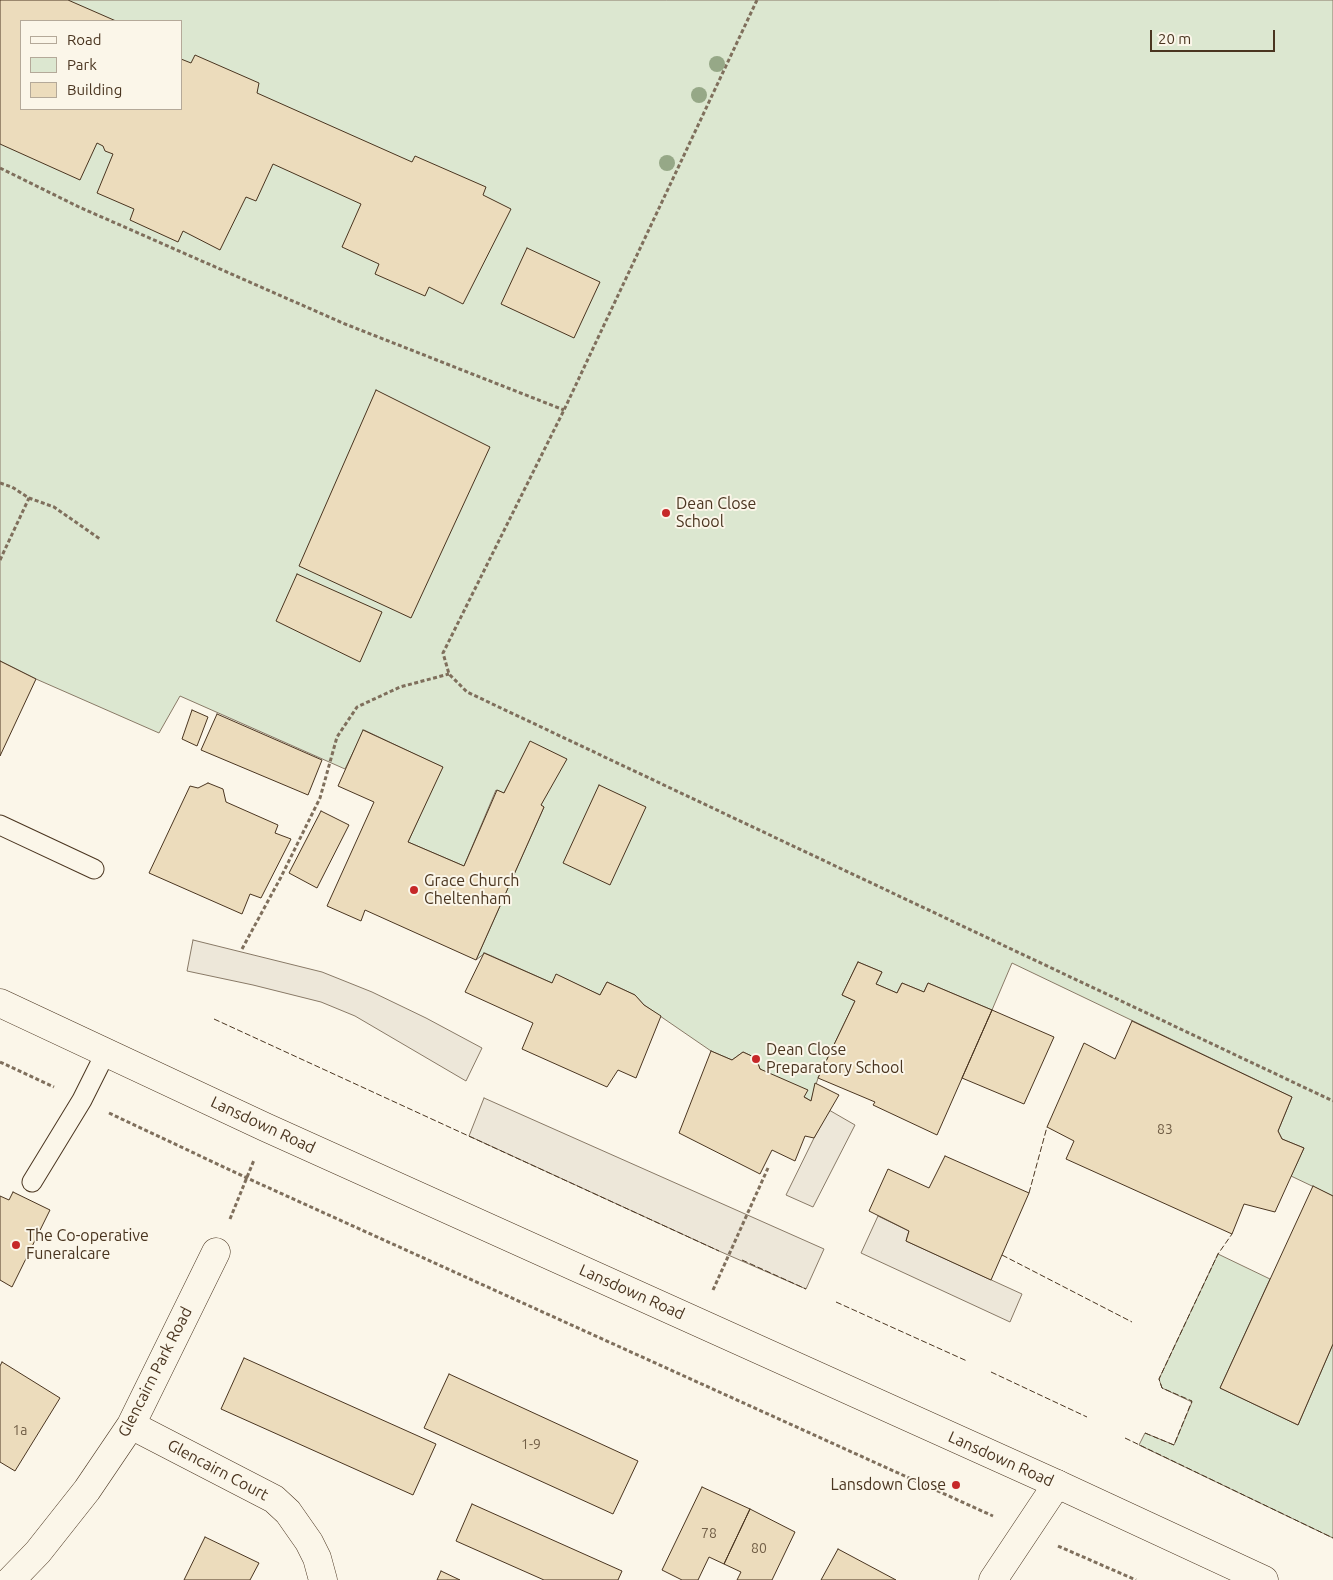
<!DOCTYPE html>
<style>
body{margin:0}
#map{position:relative;width:1333px;height:1580px;overflow:hidden;background:#fbf6e9;font-family:Ubuntu,sans-serif}
canvas{display:block}
.legend{position:absolute;left:20px;top:20px;width:162px;height:90px;box-sizing:border-box;background:#fbf6e9;border:1px solid #b4a999;margin:0;padding:6px 9px;list-style:none;font-size:15px;color:#4a3520}
.legend li{display:flex;align-items:center;gap:10px;height:25px}
.legend b{width:25px;border:1px solid #b4a999}
.scale{position:absolute;left:1150px;top:30px;width:125px;height:22px;box-sizing:border-box;border:2px solid #4a3520;border-top:0;padding-left:6px;font-size:15px;line-height:18px;white-space:nowrap;color:#4a3520;-webkit-text-stroke:4px #fbf6e9;paint-order:stroke}
</style>
<div id="map">
<canvas width="1333" height="1580"></canvas>
<ul class="legend">
<li><b style="height:6px;background:#fbf6e9"></b>Road</li>
<li><b style="height:14px;background:#dce7d0"></b>Park</li>
<li><b style="height:14px;background:#ecdcbc"></b>Building</li>
</ul>
<div class="scale">20 m</div>
</div>
<script>
const g = document.querySelector('canvas').getContext('2d');
g.lineJoin = 'round';
function paint(path, color) {
  g.fillStyle = color;
  g.fill(path, 'evenodd');
}
function shape(rows) {
  const path = new Path2D();
  for (const r of rows) {
    path.moveTo(r[0], r[1]);
    for (let i = 2; i < r.length; i += 2) path.lineTo(r[i], r[i + 1]);
  }
  return path;
}
function strokePath(path, color, width, dash) {
  g.strokeStyle = color;
  g.lineWidth = width;
  g.lineCap = dash ? 'butt' : 'round';
  g.setLineDash(dash || []);
  g.stroke(path);
}
function drawText(font, color, halo, rows, align = 'center') {
  g.font = font + ' Ubuntu,sans-serif';
  g.lineWidth = 4;
  g.setLineDash([]);
  g.textBaseline = 'middle';
  g.strokeStyle = halo;
  g.fillStyle = color;
  for (const [text, x, y, turn = 0] of rows) {
    g.save();
    g.translate(x, y);
    g.rotate((+turn || 0) * Math.PI / 180);
    g.textAlign = isNaN(turn) ? turn : align;
    if (halo) g.strokeText(text, 0, 0);
    g.fillText(text, 0, 0);
    g.restore();
  }
}
const green = shape([
 [0,0,1333,0,1333,1196,1291,1176,1304,1148,1282,1139,1278,1131,1292,1097,1012,963,992,1010,928,983,924,992,902,983,897,993,876,984,882,972,858,962,842,995,855,1001,818,1078,811,1101,760,1069,756,1058,743,1052,732,1060,711,1051,644,1005,635,995,607,982,600,995,557,975,552,983,485,953,476,960,544,807,541,805,530,742,504,793,496,790,464,866,408,842,442,767,364,730,345,769,180,696,159,733,36,679,0,661,0,0],
 [21,21,181,21,181,109,21,109,21,21],
 [1218,1254,1270,1279,1220,1388,1298,1425,1333,1344,1333,1538,1139,1445,1145,1433,1174,1445,1192,1402,1162,1388,1159,1379,1218,1254]
]);
paint(green, '#dce7d0');
strokePath(green, '#887966', 1);
const parking = shape([
 [193,940,322,972,372,992,426,1018,482,1048,466,1081,355,1016,321,1002,253,985,187,971,193,940],
 [484,1098,824,1249,806,1289,719,1251,469,1136,484,1098],
 [829,1110,855,1125,813,1207,786,1195,814,1138,829,1110],
 [878,1216,909,1231,906,1241,1022,1294,1010,1322,861,1253,878,1216]
]);
paint(parking, '#ede7d9');
strokePath(parking, '#887966', 1);
const building = shape([
 [0,0,68,0,116,21,21,21,21,109,181,109,181,59,191,63,195,55,259,83,257,93,412,162,415,156,486,187,483,195,511,209,463,304,429,287,425,296,375,274,379,264,342,247,361,204,273,164,256,201,246,197,220,250,183,231,178,242,130,220,134,209,97,193,113,154,105,151,103,146,97,143,80,180,0,144,0,0],
 [527,248,600,282,574,338,501,304,527,248],
 [376,390,490,447,411,618,299,566,376,390],
 [297,574,382,612,360,662,276,621,297,574],
 [0,661,36,679,0,756,0,661],
 [192,710,208,717,197,746,182,739,192,710],
 [217,714,322,760,308,795,201,750,217,714],
 [363,730,443,767,408,842,464,866,497,790,504,793,530,741,567,759,541,805,544,807,476,960,365,910,361,921,327,906,374,802,338,786,363,730],
 [208,783,223,789,226,802,278,825,275,833,291,839,261,898,250,894,242,914,149,873,190,786,198,788,208,783],
 [599,785,646,807,610,885,563,863,599,785],
 [321,811,349,825,317,888,289,873,321,811],
 [484,953,552,983,556,974,600,995,607,982,635,995,644,1005,661,1016,636,1078,618,1070,607,1087,522,1049,533,1023,465,992,484,953],
 [858,962,882,972,876,984,897,993,902,983,924,992,928,983,992,1010,937,1135,873,1105,875,1102,818,1078,855,1001,842,995,858,962],
 [992,1010,1054,1037,1024,1104,962,1078,992,1010],
 [1132,1021,1292,1097,1278,1131,1282,1139,1304,1148,1275,1212,1244,1204,1232,1234,1066,1159,1074,1141,1047,1127,1084,1043,1115,1059,1132,1021],
 [711,1051,732,1060,743,1052,756,1058,760,1069,808,1090,804,1097,811,1101,815,1083,839,1095,814,1138,805,1136,795,1161,772,1150,760,1174,679,1133,711,1051],
 [945,1156,1029,1193,991,1280,906,1241,909,1231,869,1211,888,1169,929,1188,945,1156],
 [1313,1186,1333,1196,1333,1344,1298,1425,1220,1388,1313,1186],
 [13,1192,50,1210,12,1287,0,1280,0,1196,9,1200,13,1192],
 [244,1358,436,1444,413,1495,221,1409,244,1358],
 [2,1362,60,1398,15,1471,0,1462,0,1366,2,1362],
 [449,1374,638,1461,613,1514,424,1428,449,1374],
 [702,1487,750,1509,724,1564,709,1557,698,1580,682,1580,662,1570,702,1487],
 [472,1504,622,1571,618,1580,544,1580,456,1541,472,1504],
 [750,1509,795,1532,772,1580,737,1580,741,1572,724,1564,750,1509],
 [205,1537,259,1563,250,1580,184,1580,205,1537],
 [838,1549,896,1580,821,1580,838,1549],
 [441,1571,460,1580,437,1580,441,1571]
]);
paint(building, '#ecdcbc');
strokePath(building, '#4a3520', 1);
const lane = shape([
 [0,825,94,869],
 [32,1182,82,1100,106,1052]
]);
const street = shape([
 [131,1425,274,1499,288,1512,309,1542,317,1558,323,1580],
 [11,1580,38,1552,87,1490,131,1425,216,1252],
 [993,1580,1057,1484]
]);
const highway = shape([
 [0,1003,265,1127,1057,1484,1264,1580]
]);
strokePath(lane, '#4a3520', 21);
strokePath(street, '#4a3520', 29);
strokePath(highway, '#4a3520', 29);
strokePath(shape([
 [757,0,564,410,443,653,449,674,467,692,1333,1101],
 [0,168,79,207,345,324,564,410],
 [0,483,12,487,29,498,54,507,100,539],
 [0,560,29,498],
 [242,949,281,877,320,798,337,737,357,707,400,687,449,674],
 [0,1062,54,1087],
 [109,1113,247,1178,993,1516],
 [230,1219,254,1160],
 [713,1290,768,1168],
 [1058,1546,1136,1580]
]), '#7f6f5c', 3, [4, 2.5]);
strokePath(lane, '#fbf6e9', 19);
strokePath(street, '#fbf6e9', 28);
strokePath(highway, '#fbf6e9', 28);
strokePath(shape([
 [214,1019,719,1251],
 [1029,1193,1047,1127],
 [1002,1255,1132,1322],
 [742,1260,806,1289],
 [836,1302,967,1361],
 [991,1372,1087,1417],
 [1145,1433,1174,1445,1192,1401,1162,1388,1159,1379,1218,1254,1232,1234],
 [1125,1438,1333,1538]
]), '#4a3520', 1, [6, 2.5]);
g.fillStyle = '#96a887';
for (const [x, y] of [
 [717,64],
 [699,95],
 [667,163]
]) {
  g.beginPath();
  g.arc(x, y, 8, 0, 2 * Math.PI);
  g.fill();
}
for (const [x, y, r, color] of [
 [666,513,5,"#c62828"],
 [414,890,5,"#c62828"],
 [756,1059,5,"#c62828"],
 [16,1245,5,"#c62828"],
 [956,1485,5,"#c62828"]
]) {
  const dot = new Path2D();
  dot.arc(x, y, r, 0, 2 * Math.PI);
  g.fillStyle = color;
  g.fill(dot);
  strokePath(dot, '#fbf6e9', 2);
}
drawText('14px', '#725f47', null, [
 ["83",1165,1129],
 ["1a",20,1430],
 ["1-9",531,1444],
 ["78",709,1533],
 ["80",759,1548]
]);
drawText('16px', '#4a3520', '#fbf6e9', [
 ["Dean Close",676,504],
 ["School",676,522],
 ["Grace Church",424,881],
 ["Cheltenham",424,899],
 ["Dean Close",766,1050],
 ["Preparatory School",766,1068],
 ["The Co-operative",26,1236],
 ["Funeralcare",26,1254],
 ["Lansdown Close",946,1485,"right"]
], 'left');
drawText('16px', '#4a3520', '#fbf6e9', [
 ["Lansdown Road",263,1125,25],
 ["Lansdown Road",632,1292,24],
 ["Glencairn Park Road",155,1372,-63],
 ["Lansdown Road",1001,1459,24],
 ["Glencairn Court",218,1470,28]
]);
</script>
